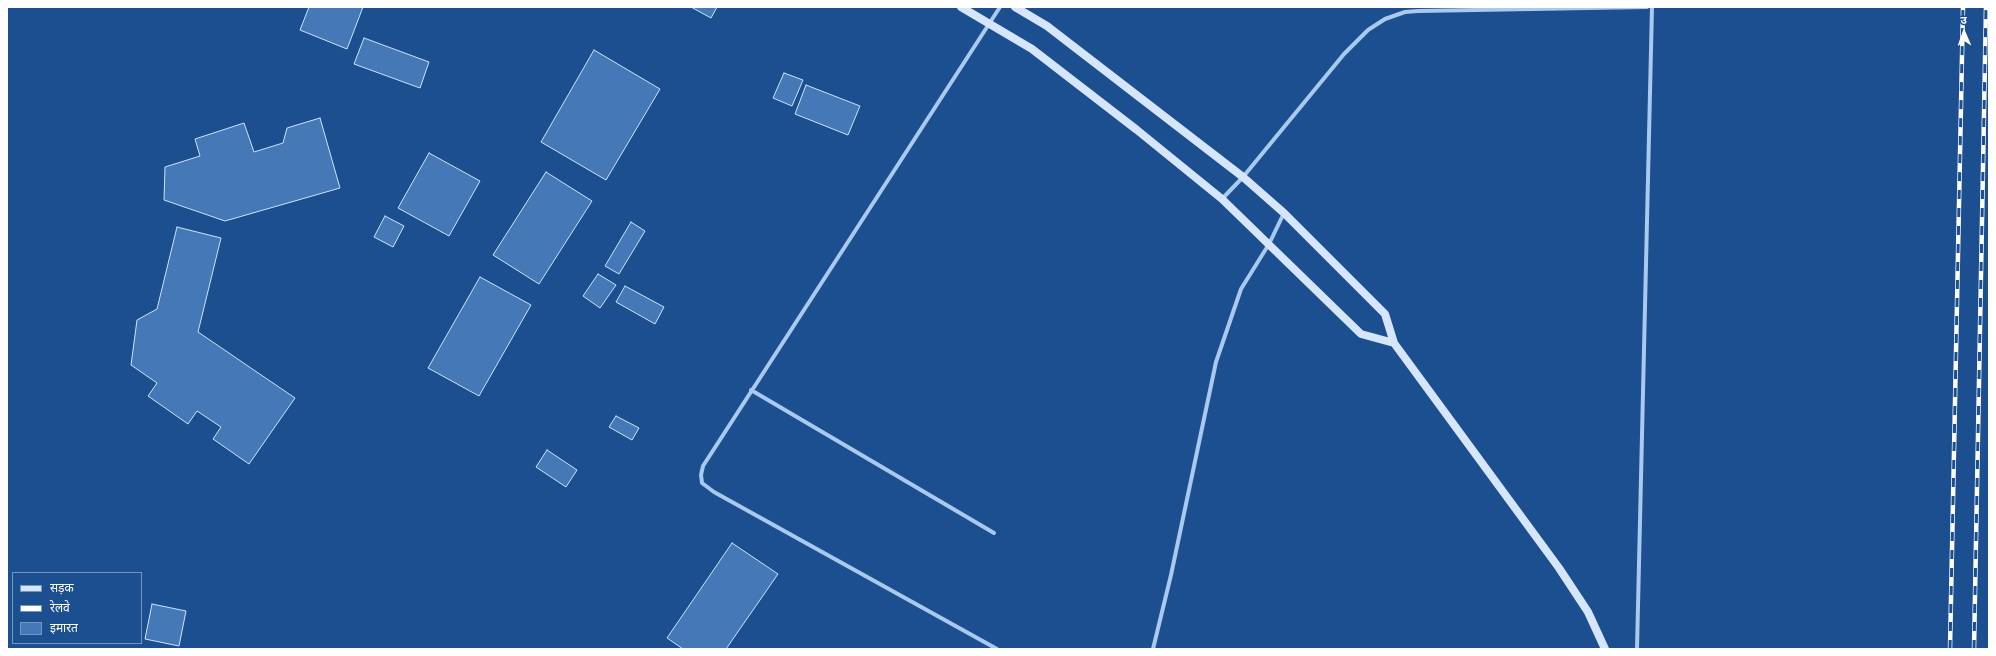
<!DOCTYPE html>
<meta charset="utf-8">
<style>
body{margin:0}
#map{position:relative;width:1996px;height:656px;overflow:hidden;background:#1b4f8f;font-family:Cabin,"Noto Sans Devanagari",sans-serif}
canvas{display:block}
.frame{position:absolute;inset:0;border:8px solid #fff;pointer-events:none}
.legend{position:absolute;left:12px;top:572px;width:130px;height:72px;box-sizing:border-box;background:#1b4f8f;border:1px solid #7695bc;margin:0;padding:5px 7px;list-style:none;font-size:12px;color:#fff}
.legend li{display:flex;align-items:center;gap:8px;height:20px}
.legend b{width:20px;border:1px solid #7695bc}
.north{position:absolute;left:1944px;top:12px;width:40px;height:40px;-webkit-text-stroke:3px #1b4f8f;paint-order:stroke;rotate:358deg;font-size:11px;font-weight:700;line-height:16px;text-align:center;color:#fff}
.north::after{content:'';display:block;margin:auto;width:14px;height:18px;background:#fff;clip-path:polygon(50% 0,100% 100%,50% 72%,0 100%)}
</style>
<div id="map">
<canvas width="1996" height="656"></canvas>
<div class="frame"></div>
<ul class="legend">
<li><b style="height:5px;background:#d6e6fa"></b>सड़क</li>
<li><b style="height:5px;background:#fff"></b>रेलवे</li>
<li><b style="height:11px;background:#4478b7"></b>इमारत</li>
</ul>
<div class="north">उ</div>
</div>
<script>
const g = document.querySelector('canvas').getContext('2d');
g.lineJoin = 'round';
function paint(path, color) {
  g.fillStyle = color;
  g.fill(path, 'evenodd');
}
function shape(rows) {
  const path = new Path2D();
  for (const r of rows) {
    path.moveTo(r[0], r[1]);
    for (let i = 2; i < r.length; i += 2) path.lineTo(r[i], r[i + 1]);
  }
  return path;
}
function strokePath(path, color, width, dash) {
  g.strokeStyle = color;
  g.lineWidth = width;
  g.lineCap = dash ? 'butt' : 'round';
  g.setLineDash(dash || []);
  g.stroke(path);
}
const building = shape([
 [309,7,363,7,347,49,300,30,309,7],
 [691,7,717,7,711,18,691,7],
 [364,38,429,62,420,88,354,64,364,38],
 [594,50,660,89,606,180,541,142,594,50],
 [784,73,803,80,792,106,773,98,784,73],
 [806,85,860,106,848,135,795,114,806,85],
 [320,118,340,188,225,221,164,200,165,167,200,156,195,139,244,123,254,152,283,143,287,128,320,118],
 [429,153,480,181,449,236,398,208,429,153],
 [546,172,592,201,539,284,493,255,546,172],
 [385,216,404,226,393,247,374,237,385,216],
 [631,222,645,231,619,274,605,266,631,222],
 [177,227,221,238,198,332,295,398,249,464,213,439,221,427,197,411,188,424,148,396,157,383,131,365,137,320,157,309,177,227],
 [598,274,616,285,600,308,583,296,598,274],
 [480,277,531,305,479,396,428,368,480,277],
 [625,286,664,307,655,324,616,302,625,286],
 [616,416,639,428,632,440,609,427,616,416],
 [547,450,577,470,566,487,536,467,547,450],
 [732,543,778,574,726,649,683,649,667,638,732,543],
 [152,604,186,611,179,646,145,639,152,604]
]);
paint(building, '#4478b7');
strokePath(building, '#cfe3fa', 1);
strokePath(shape([
 [1222,199,1243,177,1344,54,1368,30,1385,19,1405,12,1418,11,1647,7],
 [751,390,994,533],
 [997,649,714,492,702,483,701,475,703,466,1000,7],
 [1153,649,1171,575,1216,362,1241,289,1269,244,1284,213],
 [1637,649,1652,7]
]), '#a9c9ee', 4);
strokePath(shape([
 [961,7,1032,49,1137,130,1222,199,1361,334,1394,343],
 [1015,7,1047,26,1243,177,1284,213,1385,314,1394,343,1559,568,1588,612,1605,649]
]), '#d6e6fa', 8);
const rail = shape([
 [1950,649,1963,7],
 [1974,649,1986,7]
]);
strokePath(rail, '#fff', 4.5);
strokePath(rail, '#1b4f8f', 3, [9]);
</script>
